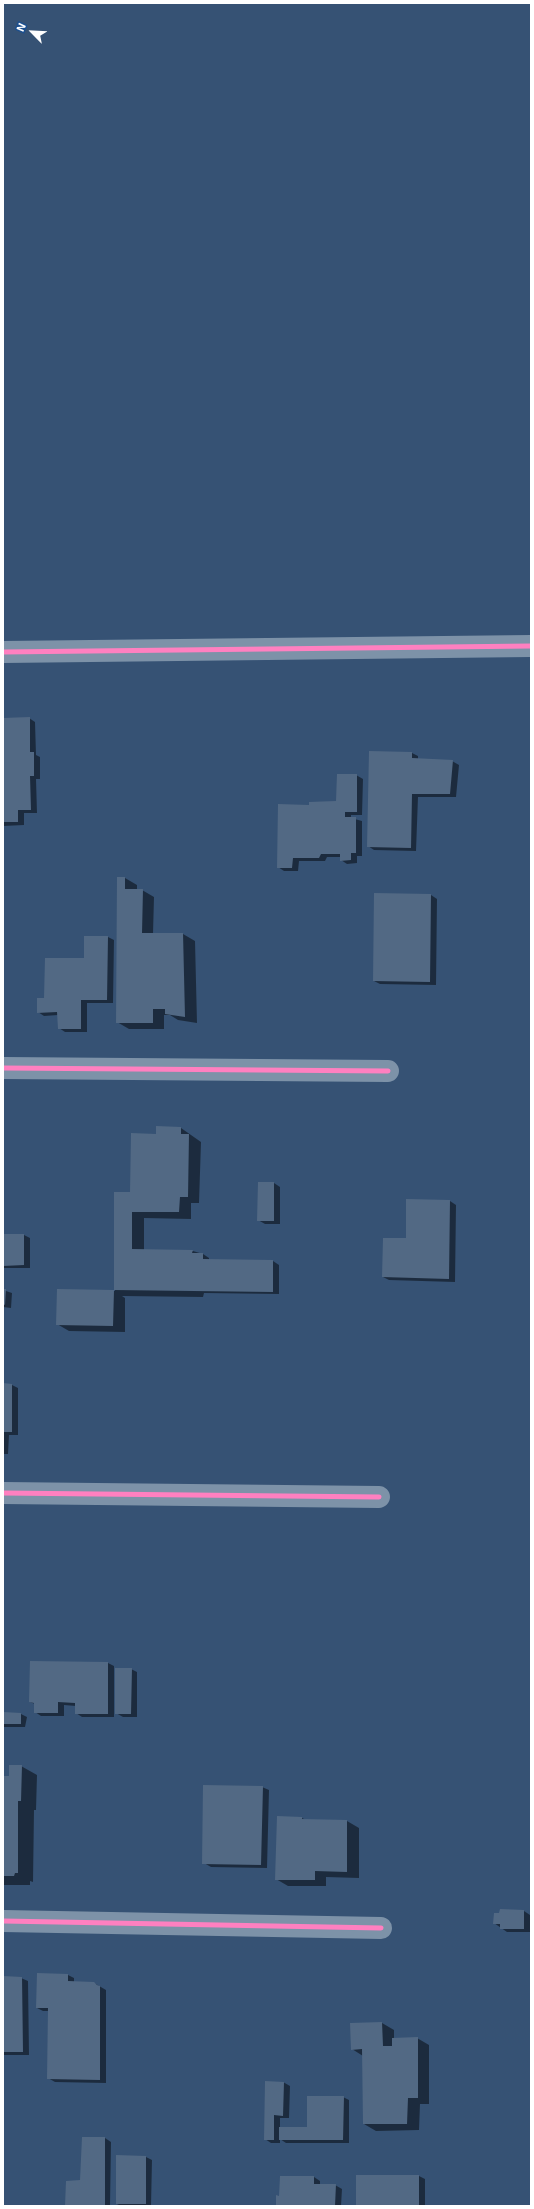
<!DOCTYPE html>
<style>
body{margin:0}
#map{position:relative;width:534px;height:2209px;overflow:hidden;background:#365274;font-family:"Exo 2",sans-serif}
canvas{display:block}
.frame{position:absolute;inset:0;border:4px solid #fff;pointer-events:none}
.north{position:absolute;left:12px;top:12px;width:40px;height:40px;-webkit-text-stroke:3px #1b4f8f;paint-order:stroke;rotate:294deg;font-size:11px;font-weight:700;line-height:16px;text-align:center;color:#fff}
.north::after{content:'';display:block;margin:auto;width:14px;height:18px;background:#fff;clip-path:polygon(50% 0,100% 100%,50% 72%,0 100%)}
</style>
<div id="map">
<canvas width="534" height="2209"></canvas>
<div class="frame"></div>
<div class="north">N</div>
</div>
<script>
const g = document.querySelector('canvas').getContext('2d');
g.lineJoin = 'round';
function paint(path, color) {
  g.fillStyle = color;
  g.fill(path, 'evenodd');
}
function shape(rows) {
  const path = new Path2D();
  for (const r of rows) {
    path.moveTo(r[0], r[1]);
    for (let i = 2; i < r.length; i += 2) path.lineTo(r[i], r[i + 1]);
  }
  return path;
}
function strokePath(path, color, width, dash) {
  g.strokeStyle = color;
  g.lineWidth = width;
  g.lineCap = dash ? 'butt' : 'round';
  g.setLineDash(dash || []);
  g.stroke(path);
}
paint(shape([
 [3,718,29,718,35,722,36,755,40,757,40,779,36,779,37,813,24,813,24,825,3,826],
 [412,753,418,756,418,759,452,761,459,765,456,797,418,797,416,851,374,850,368,846],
 [356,775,363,779,362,815,351,815,351,818,362,821,362,856,357,856,357,863,347,864,341,860,341,857,327,857,325,861,299,861,298,871,284,871,278,867,310,806,337,802],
 [118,878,125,878,137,885,137,890,142,890,154,897,153,934,183,934,195,941,197,1023,178,1020,170,1015,164,1015,164,1029,129,1029,117,1022],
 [431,895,437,899,436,985,380,984,374,981],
 [108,937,114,940,113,1003,87,1003,87,1032,65,1032,59,1028,58,1015,44,1016,38,1012,45,999],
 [181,1128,201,1142,199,1203,191,1203,191,1219,144,1218,144,1250,193,1251,203,1254,209,1258,209,1260,273,1261,279,1265,279,1294,204,1293,203,1297,122,1296,125,1298,125,1332,69,1331,57,1324,58,1290,115,1291,115,1193,131,1193,157,1136],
 [259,1183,274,1183,280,1187,280,1224,265,1224,258,1220],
 [450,1201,456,1205,455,1282,389,1280,383,1277,407,1239],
 [3,1235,24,1235,30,1238,30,1268,3,1268],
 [3,1290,12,1293,11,1308,3,1307],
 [3,1384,12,1385,18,1388,18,1435,9,1435,8,1454,3,1454],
 [31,1662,108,1663,114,1666,114,1717,82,1717,76,1713,76,1706,64,1705,64,1716,41,1716,35,1712,35,1704,30,1702],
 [131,1669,137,1672,137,1717,123,1717,116,1713],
 [3,1713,21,1714,27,1717,25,1727,3,1727],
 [21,1766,37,1775,36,1810,34,1810,33,1882,30,1881,30,1885,3,1885,3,1777,10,1777],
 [262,1787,269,1790,267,1868,211,1867,204,1863],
 [302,1818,306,1820,347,1821,359,1828,359,1878,326,1877,326,1886,288,1886,276,1879],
 [524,1911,530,1915,530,1932,507,1932,494,1923],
 [38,1974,68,1975,74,1978,74,1982,94,1983,106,1990,106,2083,55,2082,48,2078,49,2011,43,2011,37,2008],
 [3,1977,21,1978,28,1981,29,2055,3,2055],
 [382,2023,394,2030,394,2039,417,2038,429,2045,429,2104,420,2104,419,2130,376,2131,364,2124,363,2056,352,2049],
 [283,2082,290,2086,289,2118,280,2118,280,2128,308,2128,343,2097,349,2100,349,2143,286,2143,280,2139,280,2143,271,2143,265,2139],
 [105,2138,111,2142,110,2206,66,2206],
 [146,2157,152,2160,151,2206,121,2206,117,2204],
 [357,2176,419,2176,425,2179,425,2206,357,2206],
 [314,2177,320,2181,320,2185,335,2185,342,2189,341,2206,277,2206]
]), '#0007');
paint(shape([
 [30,717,30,752,34,752,34,776,30,776,31,810,18,810,18,822,3,822,3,718],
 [369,751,412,752,412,758,453,760,450,794,412,794,411,848,367,847],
 [337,774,357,774,357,812,345,812,345,817,356,817,356,853,351,853,351,860,340,861,340,854,321,854,319,858,293,858,292,868,277,868,278,804,309,805,309,802,336,801],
 [117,877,125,877,125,889,143,889,142,933,183,933,185,1017,165,1014,165,1009,153,1009,153,1023,116,1023],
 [374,893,431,894,430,982,373,981],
 [84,936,108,936,107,1000,81,1000,81,1029,58,1029,57,1012,37,1013,37,998,44,998,45,958,84,958],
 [156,1126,181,1127,181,1134,189,1134,188,1197,180,1197,179,1212,132,1212,132,1249,193,1250,192,1253,203,1253,203,1259,273,1260,273,1292,114,1290,113,1326,56,1325,57,1289,114,1290,114,1192,130,1192,131,1133,156,1134],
 [258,1182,274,1182,274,1221,257,1221],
 [406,1199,450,1200,449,1279,382,1277,383,1238,406,1238],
 [3,1234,24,1234,24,1265,3,1266],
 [3,1289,6,1289,5,1305,3,1304],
 [3,1383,12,1384,12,1432,3,1432],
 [30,1661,108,1662,108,1714,75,1714,75,1703,58,1702,58,1713,34,1713,34,1703,29,1702],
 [115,1668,132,1668,131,1714,115,1714],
 [3,1712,21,1713,21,1724,3,1724],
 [9,1765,22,1765,21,1801,18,1801,18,1873,15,1873,14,1876,3,1876,3,1776,9,1776],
 [203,1785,263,1786,261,1865,202,1864],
 [277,1816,302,1817,302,1819,347,1820,347,1872,315,1871,315,1880,275,1880],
 [500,1909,524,1910,524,1929,500,1929,500,1924,493,1924,494,1913,499,1913],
 [37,1973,68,1974,68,1981,94,1982,97,1985,100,1986,100,2080,47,2079,48,2008,36,2008],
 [3,1976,22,1977,23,2052,3,2052],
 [382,2022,383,2046,392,2046,392,2038,418,2037,418,2098,408,2098,407,2124,363,2124,362,2049,351,2050,350,2023],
 [265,2081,284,2082,283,2116,274,2115,274,2140,264,2140],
 [307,2096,344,2096,343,2140,279,2140,279,2127,307,2127],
 [82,2137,105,2137,105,2206,65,2206,66,2181,80,2180],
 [116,2155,146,2156,146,2204,116,2204],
 [356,2175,419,2175,419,2206,356,2206],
 [280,2176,314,2176,314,2184,336,2184,335,2206,276,2206,276,2195,279,2196]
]), '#526984');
strokePath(shape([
 [3,652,531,646],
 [3,1068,388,1071],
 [3,1493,379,1497],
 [3,1921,381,1928]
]), '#7d92a8', 22);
strokePath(shape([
 [3,652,531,646],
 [3,1068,388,1071],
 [3,1493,379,1497],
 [3,1921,381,1928]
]), '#ff80c0', 5);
</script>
